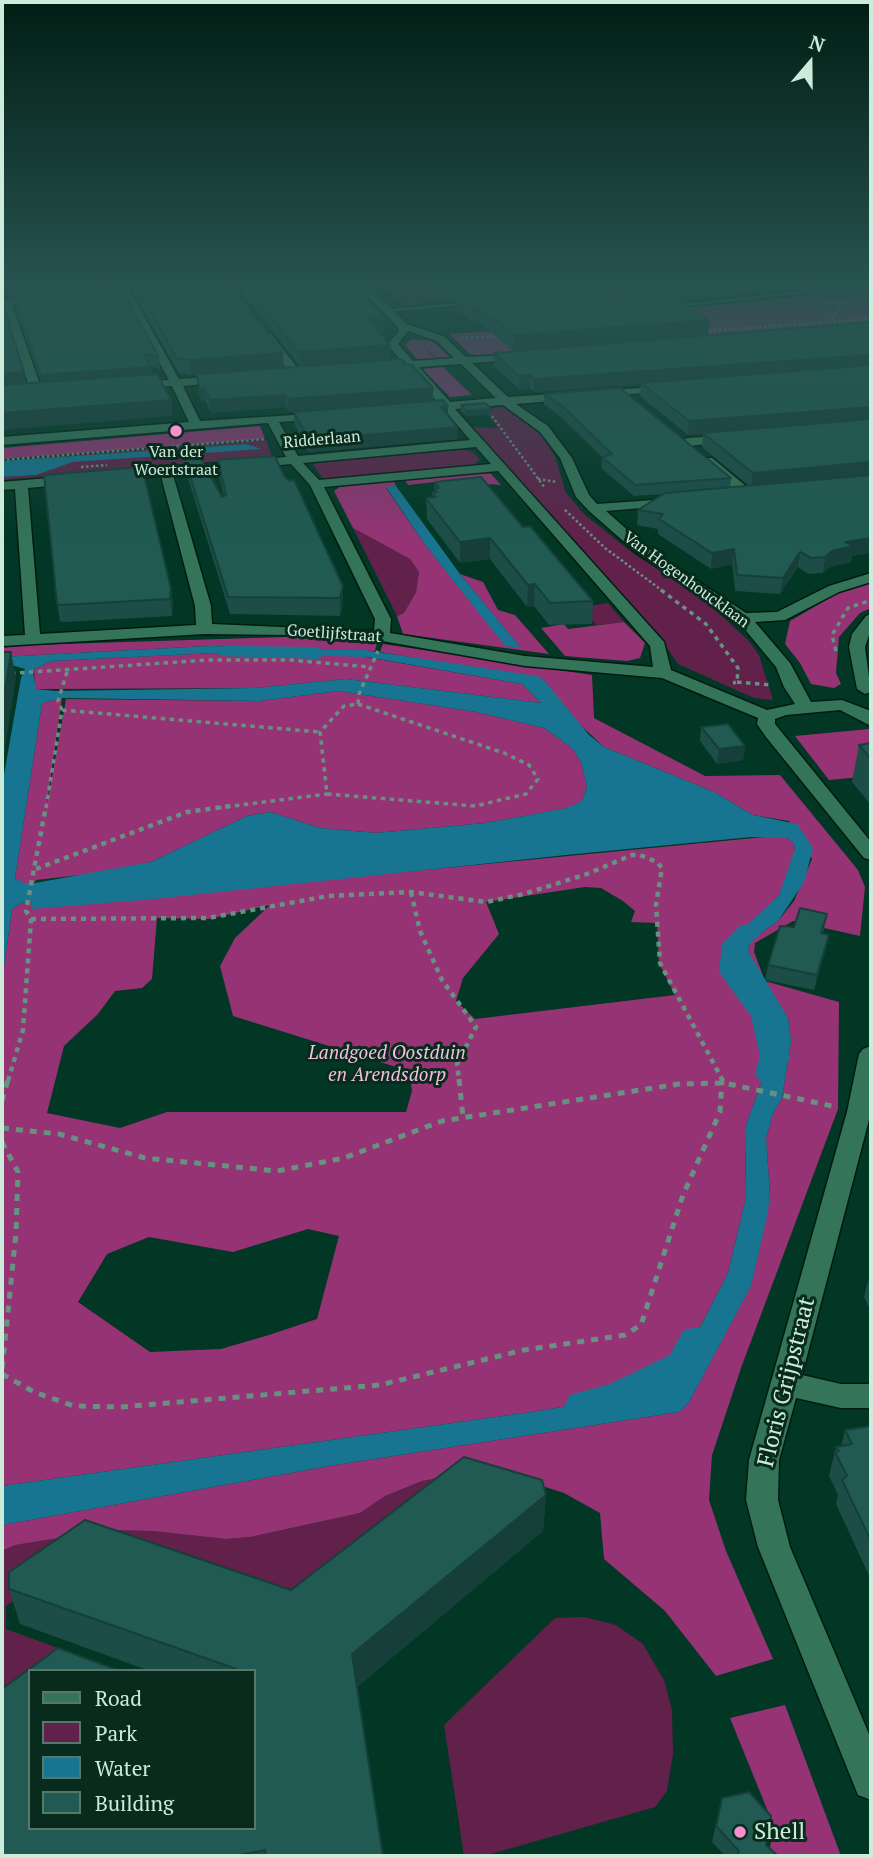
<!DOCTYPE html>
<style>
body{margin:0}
#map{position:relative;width:873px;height:1858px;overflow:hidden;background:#013724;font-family:"PT Serif",serif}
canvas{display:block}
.frame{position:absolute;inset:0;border:4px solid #ccebdb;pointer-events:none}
.legend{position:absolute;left:28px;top:1669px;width:228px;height:161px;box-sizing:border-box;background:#082b1d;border:2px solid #567869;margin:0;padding:9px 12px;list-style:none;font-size:21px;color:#ccebdb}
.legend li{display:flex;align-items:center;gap:14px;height:35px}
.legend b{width:35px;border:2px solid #567869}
.north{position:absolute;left:775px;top:28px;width:70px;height:70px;-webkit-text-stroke:5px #082b1d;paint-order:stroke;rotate:20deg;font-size:19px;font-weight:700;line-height:28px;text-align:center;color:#ccebdb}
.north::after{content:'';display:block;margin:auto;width:24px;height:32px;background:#ccebdb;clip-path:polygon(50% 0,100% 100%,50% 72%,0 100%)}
</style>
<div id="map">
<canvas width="873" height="1858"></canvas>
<div class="frame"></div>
<ul class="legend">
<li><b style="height:9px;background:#347459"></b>Road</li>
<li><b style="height:19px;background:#61214b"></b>Park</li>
<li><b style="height:19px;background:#187591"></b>Water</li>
<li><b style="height:19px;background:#205a52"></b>Building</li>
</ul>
<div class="north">N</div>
</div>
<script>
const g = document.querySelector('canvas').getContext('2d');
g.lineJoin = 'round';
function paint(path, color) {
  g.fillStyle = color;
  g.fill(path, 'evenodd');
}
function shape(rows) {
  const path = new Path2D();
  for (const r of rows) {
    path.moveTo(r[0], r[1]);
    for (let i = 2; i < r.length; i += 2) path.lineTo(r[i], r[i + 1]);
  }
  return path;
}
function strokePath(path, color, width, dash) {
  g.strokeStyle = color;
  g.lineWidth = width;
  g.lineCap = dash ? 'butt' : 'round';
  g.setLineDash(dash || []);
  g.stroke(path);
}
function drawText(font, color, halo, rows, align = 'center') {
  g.font = font + ' "PT Serif",serif';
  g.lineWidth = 6;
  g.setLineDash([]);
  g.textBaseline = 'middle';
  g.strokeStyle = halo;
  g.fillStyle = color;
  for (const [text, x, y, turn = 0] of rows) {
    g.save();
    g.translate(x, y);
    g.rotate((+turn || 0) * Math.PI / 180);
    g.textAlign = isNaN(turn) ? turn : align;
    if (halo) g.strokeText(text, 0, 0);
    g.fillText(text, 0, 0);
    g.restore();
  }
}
paint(shape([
 [381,284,424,284,441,300,405,306],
 [508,407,538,429,555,457,566,493,584,514,634,554,697,593,749,641,759,655,773,700,754,698,678,664,663,642,477,436,471,427,498,428,483,408],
 [266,440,272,457,2,480,2,477,36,475,73,462,244,448,254,451,247,444,2,461],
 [455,448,473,452,480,460,471,466,336,479,323,478,313,465,316,462],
 [353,528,410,559,419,572,416,592,404,613,397,616],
 [608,603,624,622,596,625,581,607],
 [454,1475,292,1609,92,1548,6,1606,6,1629,88,1659,71,1671,30,1671,2,1720,2,1551,15,1545,109,1530,153,1531,226,1539,250,1537,360,1513,385,1496,422,1481],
 [585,1617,616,1625,643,1644,664,1680,672,1710,673,1754,667,1791,655,1807,484,1856,464,1856,444,1725,555,1618]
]), '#61214b');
paint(shape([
 [800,284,818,284,837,295,871,292,871,326,567,350,560,340,565,350,485,356,470,354,449,334,524,329,476,308,411,311,485,305,608,311,810,293,810,290],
 [412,339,432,341,451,358,439,361,422,344,437,361,418,360,405,345],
 [443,367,472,395,450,397,422,369],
 [260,426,265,439,2,459,2,448],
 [481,472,491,474,501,485,485,484,479,477,408,485,405,480],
 [394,481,396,486,386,488,426,546,505,645,520,647,460,574,483,582,498,610,515,615,549,654,403,634,397,616,404,613,416,592,419,572,410,559,353,528,334,491,341,486],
 [871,580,871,608,860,613,839,637,836,673,841,684,834,688,811,684,800,663,785,644,790,621,840,592],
 [624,622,645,643,640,658,627,661,565,656,541,628,564,624,568,629],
 [285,637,377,643,375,651,208,646,2,657,2,648,30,645],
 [383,644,592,675,594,718,705,776,780,775,858,870,865,887,860,936,793,921,755,943,754,952,765,981,839,1002,838,1109,741,1368,712,1455,709,1500,726,1551,773,1659,716,1676,665,1611,604,1559,600,1513,564,1493,511,1476,454,1475,422,1481,385,1496,360,1513,250,1537,226,1539,153,1531,109,1530,15,1545,2,1551,2,1525,335,1465,679,1412,689,1402,751,1285,770,1196,766,1138,773,1113,782,1098,791,1041,788,1018,755,966,748,951,750,941,778,921,794,901,812,859,789,821,753,815,714,792,604,747,574,719,544,680,380,652],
 [214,653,359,656,522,684,541,703,346,679,256,688,35,689,34,669,52,661],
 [339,691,476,712,544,728,572,748,581,762,587,786,582,801,568,808,486,823,376,833,320,828,270,812,247,816,151,862,98,873,36,880,35,882,24,884,15,878,42,703,62,698,46,810,66,699,259,701],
 [869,729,871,776,829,780,795,736],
 [775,836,786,838,793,842,795,850,787,875,779,895,742,931,731,951,735,965,769,1023,771,1035,768,1064,745,1128,746,1197,728,1273,678,1370,666,1383,639,1394,532,1412,2,1486,2,981,12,909,21,903,32,902,32,908],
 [585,887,601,888,623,901,635,911,631,922,657,923,659,963,675,995,475,1019,456,1001,463,978,499,934,486,902],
 [270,905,235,938,220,966,233,1016,409,1071,412,1091,406,1112,167,1112,120,1128,47,1113,64,1046,98,1014,115,991,142,988,152,979,157,918,209,919],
 [308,1229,339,1236,317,1319,269,1335,221,1349,150,1352,78,1302,107,1254,149,1237,233,1252],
 [785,1705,841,1856,769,1856,773,1824,730,1718]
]), '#963375');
paint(shape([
 [247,444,261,449,73,462,36,475,2,477,2,461],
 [396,486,460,574,521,648,505,646,426,546,386,487],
 [208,646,364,650,537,676,544,680,589,735,604,747,714,792,753,815,797,824,813,848,804,882,778,921,750,941,748,951,788,1018,791,1041,782,1098,773,1113,766,1138,770,1196,767,1216,751,1286,689,1402,679,1412,335,1465,2,1525,2,1486,532,1412,639,1394,666,1383,678,1370,728,1273,746,1197,745,1128,768,1064,771,1035,769,1023,735,965,731,951,734,938,779,895,795,849,793,842,786,838,751,837,566,855,154,899,32,909,32,902,21,903,12,909,2,981,2,786,21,678,25,669,8,664,2,657],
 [214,653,367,657,522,684,541,703,346,679,256,688,55,691,36,689,33,673,34,669,52,661],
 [339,691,476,712,544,728,572,748,581,762,587,786,582,801,567,808,486,823,376,833,320,828,270,812,247,816,151,862,35,883,24,883,15,878,42,703,62,698,259,701]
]), '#187591');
paint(shape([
 [227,646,318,647,328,653,318,659,220,656,217,652,220,648,227,646],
 [749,924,758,926,762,932,748,946,747,971,779,1015,790,1056,780,1081,770,1084,760,1081,755,1074,760,1056,751,1016,719,972,722,944,740,926,749,924],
 [696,1327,709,1331,714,1341,696,1377,617,1414,583,1422,570,1417,564,1406,570,1395,610,1384,670,1355,683,1331,696,1327]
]), '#187591');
const lane = shape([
 [793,284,801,284,809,289,809,293,668,308,665,306,803,291,793,284],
 [527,286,529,289,507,293,503,305,498,304,502,291,527,286],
 [476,301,478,304,387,312,384,310,476,301]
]);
const street = shape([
 [116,284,126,284,179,379,224,376,230,379,224,382,183,386,200,421,325,413,325,417,321,419,279,422,298,456,470,440,444,409,415,410,415,406,438,403,408,368,377,369,377,365,402,362,387,344,398,333,398,327,356,284,366,284,407,324,445,337,466,357,524,354,524,358,520,359,472,363,508,397,670,386,672,388,666,391,516,404,548,426,572,458,589,495,597,504,682,498,682,504,677,505,606,511,648,548,746,613,777,612,829,586,871,573,871,582,839,592,785,620,755,622,790,663,811,702,842,700,871,711,871,726,840,710,786,715,775,719,775,724,871,842,871,860,864,858,766,737,757,724,758,718,662,678,525,666,382,641,289,635,204,634,2,646,2,636,25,635,15,489,2,490,2,482,71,476,77,480,71,484,28,488,40,634,196,625,195,606,161,476,117,480,111,476,117,472,286,457,268,423,2,445,2,437,189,422,172,386,134,389,128,386,134,383,169,380,116,284],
 [408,331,437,341,454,358,413,361,398,344,408,331],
 [461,364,496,398,450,402,419,367,461,364],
 [503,405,540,432,560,458,576,497,589,511,638,554,738,621,776,667,784,687,795,704,767,710,671,670,664,642,455,409,503,405],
 [476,447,491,464,319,480,303,463,476,447],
 [291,464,310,485,375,619,374,631,212,624,211,606,173,475,291,464],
 [498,471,650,646,653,667,525,656,390,633,391,619,324,487,498,471],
 [42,295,45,300,12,305,43,393,37,396,31,393,2,301,42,295],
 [263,334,271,334,300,371,300,375,292,375,263,338,263,334],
 [730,435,734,436,734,442,687,446,681,442,687,438,730,435],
 [704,458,712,458,752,491,752,497,742,497,704,464,704,458],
 [871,614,871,629,865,647,871,692,865,694,857,689,849,647,852,634,866,616,871,614],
 [871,1046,871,1112,802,1375,841,1384,871,1384,871,1408,841,1408,796,1398,779,1460,778,1500,790,1547,871,1739,871,1800,858,1795,758,1547,746,1500,749,1460,847,1112,859,1054,863,1049,871,1046]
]);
strokePath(lane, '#001c0f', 4);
strokePath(street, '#001c0f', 3);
strokePath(shape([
 [428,284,437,293],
 [809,306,871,299],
 [829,323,841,304],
 [704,331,871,319],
 [461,338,501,336],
 [492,416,545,488],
 [2,460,266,439],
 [81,467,107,465],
 [538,479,557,482],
 [565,510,605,548,664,592]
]), '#679180', 2.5, [2.5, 2.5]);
strokePath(shape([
 [661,590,706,624,738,668,737,682,733,683],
 [836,651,832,635,848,608,871,600],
 [2,674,208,660,290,660,370,667],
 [737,682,771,685],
 [358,704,359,694,378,651],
 [358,704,504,753,529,765,538,779,526,794,475,806,327,794,320,732,344,706,358,704],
 [62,710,320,732],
 [46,808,62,710,58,701,68,669],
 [217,808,327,794]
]), '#679180', 3.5, [4.5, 4.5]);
strokePath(shape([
 [36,869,187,812,230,806],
 [411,892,420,931,442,980,476,1027,457,1064,459,1081],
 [31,919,208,918,328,896,411,892,486,902,524,894,587,874,632,855,640,855,657,862,662,868,656,905,660,963,723,1081],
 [8,1081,23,1030,31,919,26,911,46,806]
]), '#679180', 4.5, [5, 5]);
strokePath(shape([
 [459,1079,463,1117],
 [2,1101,8,1079],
 [2,1128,59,1134,145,1158,277,1171,344,1158,442,1121,679,1084,724,1083,837,1107],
 [2,1142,18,1172,16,1233,2,1370],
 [2,1374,34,1392,74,1406,121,1407,380,1385,524,1350,625,1335,641,1325,683,1195,720,1112,722,1079]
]), '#679180', 5, [7, 7]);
paint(lane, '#347459');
paint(street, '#347459');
paint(shape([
 [132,284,229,284,284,368,300,366,236,284,350,284,384,331,379,332,391,360,405,364,433,388,433,401,289,412,286,407,211,413,205,400,201,402,198,387,197,375,191,375,179,373,133,292],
 [431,284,796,284,796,289,679,300,709,320,708,336,871,322,871,553,852,556,851,562,830,567,823,573,808,574,798,567,780,594,735,591,732,564,711,569,658,534,658,529,637,525,638,510,664,494,634,496,601,468,602,457,561,417,544,404,544,394,731,478,730,488,749,486,702,447,703,434,688,435,640,396,641,384,534,392,530,388,519,389,494,366,494,353,639,341,513,351,479,322,472,323,457,309,457,301,449,301],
 [509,287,508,297,498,296,502,288],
 [805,284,871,284,871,290,842,292,831,289,812,291],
 [14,297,159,357,160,369,151,367,152,374,171,400,172,416,26,383,41,382,16,308],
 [461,405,492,409,492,414,466,416,461,410],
 [448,406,448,416,457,427,457,439,309,452,294,423,294,412],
 [275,456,343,603,340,616,230,614,187,475,185,460,222,497,224,496,219,476,218,460],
 [435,482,523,527,593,601,592,624,549,625,534,606,527,607,490,559,460,563,427,519,426,498,432,498,432,492,434,492],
 [171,588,173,605,172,616,64,622,60,621,57,604],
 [701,727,745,746,743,760,717,764,700,741],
 [871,743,871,805,852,782,859,745],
 [827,914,823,934,829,935,826,949,814,990,765,980,768,965,794,927],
 [871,1280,871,1311,864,1297,868,1281],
 [871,1426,871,1580,836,1504,838,1495,829,1476,836,1447,841,1446,845,1430],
 [546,1495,543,1531,357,1687,383,1856,2,1856,254,1828,254,1671,150,1671,20,1624,9,1589,291,1590],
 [722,1798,766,1845,778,1856,725,1856,712,1842]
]), '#1c4d47');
paint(shape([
 [2,284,96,284,2,298],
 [497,284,533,284,502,288,496,299],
 [699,284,796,284,796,289,607,306,608,292],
 [813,284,832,284,831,289,812,291],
 [843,284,871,284,871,290,842,292],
 [479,307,479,322,472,323,472,308],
 [384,317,384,331,367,333,367,318],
 [709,320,708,336,513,351,514,335],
 [390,345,391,360,300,367,299,352],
 [283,353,284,369,191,375,190,360],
 [871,355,871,367,641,383,641,384,534,392,534,379],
 [151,367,152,379,43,387,41,375],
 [24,372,27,388,2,390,2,374],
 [530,375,530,388,519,389,519,376],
 [204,388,205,400,201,402,200,390],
 [433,388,433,401,289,412,288,399],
 [285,395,286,407,211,413,210,400],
 [171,400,172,416,2,430,2,413],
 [448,406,448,418,441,407],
 [871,407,871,420,688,435,689,421],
 [492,409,492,414,466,416,466,411],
 [457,427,457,439,309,452,309,440],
 [871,462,871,476,751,487,753,473],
 [490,538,490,559,460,563,460,542],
 [871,538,871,553,852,556,851,562,830,567,823,573,825,557,845,542],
 [734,549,732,564,711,569,712,553],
 [800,552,798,567,780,594,783,578],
 [2,572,4,625,2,613],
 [535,584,534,606,527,607,528,585],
 [343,586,343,603,340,616,340,598],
 [171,588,173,605,172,616,170,599],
 [11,652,16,678,2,768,2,709],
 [745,746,743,760,717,764,719,749],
 [829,935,826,949,814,990,817,975],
 [546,1495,543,1531,354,1689,352,1654]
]), '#163f39');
const building = shape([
 [109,284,118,284,159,357,144,354,151,367,41,375,14,297,109,284],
 [135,284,229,284,283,353,190,360,177,358,135,284],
 [245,284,350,284,384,317,367,318,390,345,299,352,245,284],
 [446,284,497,284,497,285,449,287,446,284],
 [509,284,699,284,608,292,509,287,509,284],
 [457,294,608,301,672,295,709,320,514,335,479,307,472,308,457,294],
 [2,302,24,372,2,374,2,302],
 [871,322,871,355,534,379,530,375,519,376,494,353,871,322],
 [401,359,405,362,403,364,412,365,433,388,288,399,285,395,210,400,204,388,200,390,196,374,401,359],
 [871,365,871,407,689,421,641,383,871,365],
 [157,374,171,400,2,413,2,385,157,374],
 [620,388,731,478,635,485,602,457,612,454,562,406,544,394,620,388],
 [443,400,448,406,441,407,457,427,309,440,294,412,443,400],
 [485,403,492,409,466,411,461,405,485,403],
 [871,419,871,462,753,473,703,433,871,419],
 [275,456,284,476,289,481,294,480,343,586,340,598,228,597,185,460,201,459,222,497,226,495,218,460,275,456],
 [142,467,171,588,170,599,61,605,57,604,44,475,142,467],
 [871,475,871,538,845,542,854,546,832,551,825,557,811,558,800,552,783,578,737,575,734,549,712,553,659,519,663,514,638,510,665,493,871,475],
 [481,477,523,527,530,526,593,601,550,603,535,584,528,585,490,538,460,542,426,498,436,497,432,492,437,492,434,488,439,488,435,482,481,477],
 [2,652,11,652,2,709,2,652],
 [728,724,745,746,719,749,701,727,728,724],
 [871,743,871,759,859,745,871,743],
 [800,908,827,914,821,933,829,935,817,975,768,965,780,926,794,927,800,908],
 [871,1426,871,1541,842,1480,847,1476,835,1452,839,1451,836,1447,852,1444,845,1430,871,1426],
 [464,1457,542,1480,546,1495,352,1654,383,1856,266,1856,265,1850,235,1856,2,1856,2,1689,58,1648,120,1671,30,1671,30,1828,254,1828,254,1671,242,1671,9,1589,9,1572,85,1520,291,1590,464,1457],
 [749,1792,771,1816,766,1845,778,1856,737,1856,739,1851,716,1826,722,1798,749,1792]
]);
paint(building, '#205a52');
strokePath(building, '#163f39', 2);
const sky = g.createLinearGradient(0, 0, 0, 544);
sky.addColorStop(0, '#011e14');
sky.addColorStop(0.52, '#275350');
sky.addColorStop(1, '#27535000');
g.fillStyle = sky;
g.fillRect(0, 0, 873, 544);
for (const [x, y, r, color] of [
 [176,431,7,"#f690cf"],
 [740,1832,7,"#f690cf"]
]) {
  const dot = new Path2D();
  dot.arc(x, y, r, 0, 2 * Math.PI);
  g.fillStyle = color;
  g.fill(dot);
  strokePath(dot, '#082b1d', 2.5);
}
drawText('16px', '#ccebdb', '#082b1d', [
 ["Ridderlaan",322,440,-5],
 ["Van Hogenhoucklaan",686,580,36],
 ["Goetlijfstraat",334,634,4]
]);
drawText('16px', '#ccebdb', '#082b1d', [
 ["Van der",176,452],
 ["Woertstraat",176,470]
]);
drawText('italic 19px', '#f4bfdd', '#082b1d', [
 ["Landgoed Oostduin",387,1054],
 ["en Arendsdorp",387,1076]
]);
drawText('23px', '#ccebdb', '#082b1d', [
 ["Floris Grijpstraat",787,1382,-76]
]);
drawText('23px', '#ccebdb', '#082b1d', [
 ["Shell",754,1832]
], 'left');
</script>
